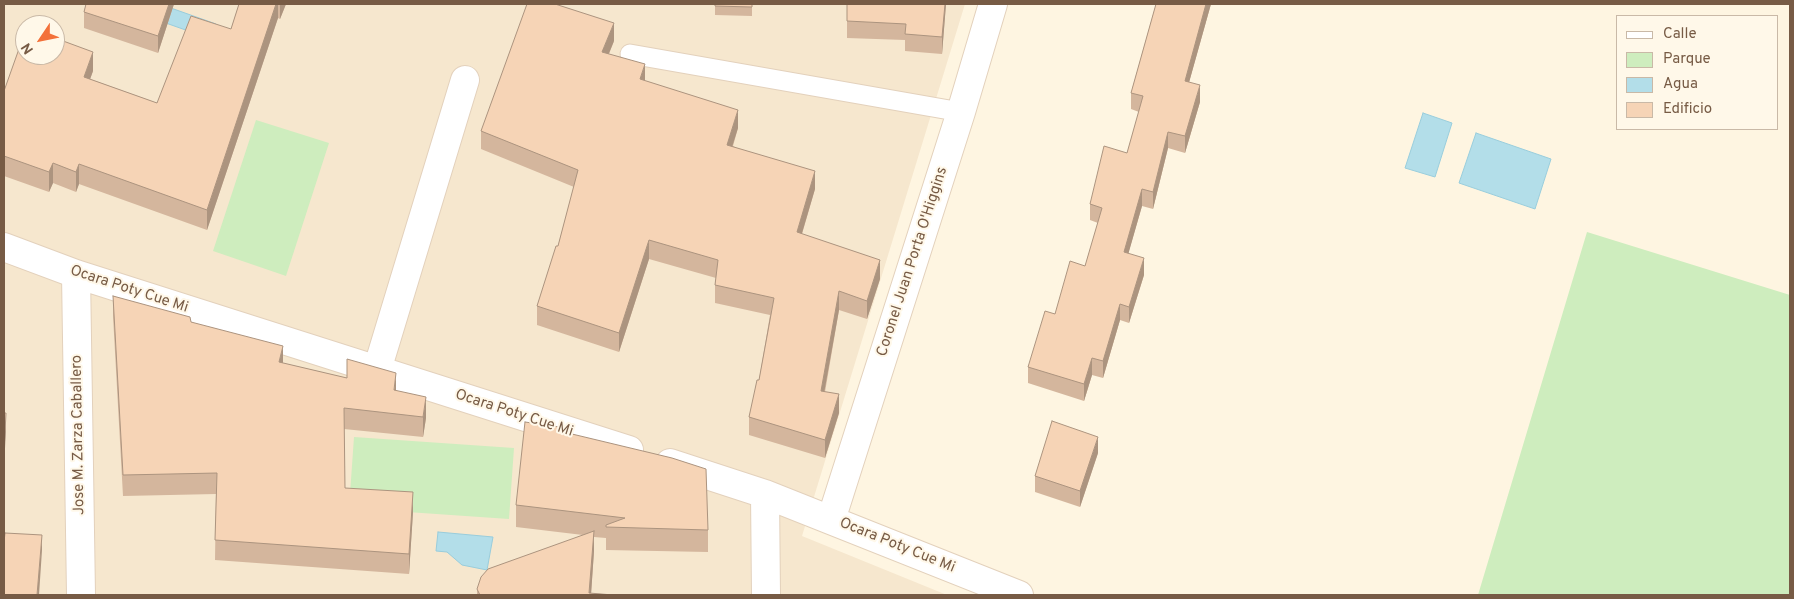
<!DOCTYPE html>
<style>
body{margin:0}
#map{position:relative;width:1794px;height:599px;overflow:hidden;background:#fef5e1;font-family:Overpass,sans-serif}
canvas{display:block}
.frame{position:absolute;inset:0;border:5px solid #775b45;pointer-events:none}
.legend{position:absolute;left:1616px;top:15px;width:162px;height:115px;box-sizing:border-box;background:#fff8e9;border:1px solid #c9b9a7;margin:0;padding:6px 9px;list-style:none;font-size:15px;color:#775b45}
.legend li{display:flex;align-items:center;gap:10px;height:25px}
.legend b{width:25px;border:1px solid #c9b9a7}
.north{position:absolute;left:15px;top:15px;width:50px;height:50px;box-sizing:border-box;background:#fff8e9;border:1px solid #c9b9a7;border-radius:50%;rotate:236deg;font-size:14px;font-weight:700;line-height:20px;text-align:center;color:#775b45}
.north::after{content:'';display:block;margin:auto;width:18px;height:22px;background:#f3713a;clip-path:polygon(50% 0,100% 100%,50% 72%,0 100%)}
</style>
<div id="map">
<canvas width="1794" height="599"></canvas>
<div class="frame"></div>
<ul class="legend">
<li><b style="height:6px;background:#fff"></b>Calle</li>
<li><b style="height:14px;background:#ceedbe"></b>Parque</li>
<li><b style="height:14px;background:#b3dee9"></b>Agua</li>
<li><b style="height:14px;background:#f6d4b6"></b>Edificio</li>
</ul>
<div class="north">N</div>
</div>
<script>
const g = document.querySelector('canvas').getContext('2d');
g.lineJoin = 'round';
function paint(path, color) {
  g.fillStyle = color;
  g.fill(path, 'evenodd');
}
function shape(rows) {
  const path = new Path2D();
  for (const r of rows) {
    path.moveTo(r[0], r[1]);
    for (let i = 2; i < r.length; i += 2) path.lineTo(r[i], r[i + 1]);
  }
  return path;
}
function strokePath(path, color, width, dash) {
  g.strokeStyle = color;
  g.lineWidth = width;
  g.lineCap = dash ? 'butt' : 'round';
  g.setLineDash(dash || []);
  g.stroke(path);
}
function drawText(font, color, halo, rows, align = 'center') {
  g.font = font + ' Overpass,sans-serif';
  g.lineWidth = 4;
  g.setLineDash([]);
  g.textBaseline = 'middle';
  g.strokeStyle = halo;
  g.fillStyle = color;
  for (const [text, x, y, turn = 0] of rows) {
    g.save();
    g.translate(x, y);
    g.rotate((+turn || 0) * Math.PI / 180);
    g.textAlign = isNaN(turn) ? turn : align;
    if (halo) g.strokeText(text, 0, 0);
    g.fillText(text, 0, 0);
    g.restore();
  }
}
paint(shape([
 [4,4,965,4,802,536,947,595,4,595],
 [25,25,55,25,55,55,25,55]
]), '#f6e7ce');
paint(shape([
 [256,120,329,143,286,276,213,251],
 [1587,232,1790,295,1790,595,1478,595],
 [354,437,514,448,509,519,349,508]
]), '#ceedbe');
const water = shape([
 [168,7,216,24,211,39,163,22,168,7],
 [1423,113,1452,123,1435,177,1405,168,1423,113],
 [1476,133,1551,159,1535,209,1459,183,1476,133],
 [438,532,493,537,487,570,462,565,447,552,436,551,438,532]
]);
paint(water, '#b3dee9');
strokePath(water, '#99cddc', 1);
const service = shape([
 [630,54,961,112]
]);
const minor = shape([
 [4,247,76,274,629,450],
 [76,274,81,595],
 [377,370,465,80],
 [670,463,765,494,1019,595],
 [765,494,766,595],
 [831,520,961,112,993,4]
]);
strokePath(service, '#e3d1bc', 21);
strokePath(minor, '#e3d1bc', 30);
strokePath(service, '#fff', 19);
strokePath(minor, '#fff', 28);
paint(shape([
 [86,4,174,4,158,53,84,28,84,12],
 [239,4,286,4,280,19,278,18,207,230,79,184,76,192,53,183,49,192,4,176,4,91,93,71,90,79,157,103,231,29],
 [715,4,752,4,752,16,715,15],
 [847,4,946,4,942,54,905,51,905,40,847,38],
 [1156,4,1211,4,1189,82,1200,102,1185,153,1168,148,1153,209,1142,206,1128,254,1144,275,1129,323,1120,320,1103,378,1092,375,1084,401,1028,383,1028,367,1055,314,1085,266,1098,223,1090,220,1090,204,1127,153,1139,112,1131,109,1131,93],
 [614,41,609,54,645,81,738,128,733,146,815,189,802,234,880,279,867,319,839,310,825,392,839,413,825,458,749,435,749,417,759,380,770,315,715,303,715,285,716,278,649,259,619,352,537,325,537,306,558,246,574,187,481,149,481,131],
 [113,296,191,322,283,363,396,390,426,418,423,437,344,429,345,488,413,512,409,574,215,560,216,494,123,496,113,316],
 [573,434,708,530,708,552,606,550,606,538,594,537,594,551,591,593,613,595,477,595,477,589,583,535,516,527,516,505],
 [1098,453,1080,507,1035,492,1035,476]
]), '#d4b69d');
paint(shape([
 [169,4,174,4,158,53,158,36],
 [276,4,278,4,278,18,207,230,207,210],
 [280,4,286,4,280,19],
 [945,4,946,4,942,54,942,37],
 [1206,4,1211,4,1185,97,1185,81],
 [614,23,614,41,602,70,602,52],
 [93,52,93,71,84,96,84,77],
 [645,64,645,82,640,79],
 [1200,85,1200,102,1185,153,1185,136],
 [738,110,738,128,727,163,727,145],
 [1168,132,1168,148,1153,209,1153,192],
 [53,163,53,183,49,192,49,172],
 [79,164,79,184,76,192,76,172],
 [815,171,815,189,797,250,797,232],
 [1142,189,1142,206,1124,269,1124,252],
 [649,240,649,259,619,352,619,333],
 [1144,258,1144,275,1129,323,1129,307],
 [880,260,880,279,867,319,867,301],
 [839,291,839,310,821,410,821,391],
 [1120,304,1120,320,1103,378,1103,361],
 [283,346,283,366,279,362],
 [1092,358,1092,375,1084,401,1084,384],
 [396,373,396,394,394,390],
 [839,394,839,413,825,458,825,440],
 [426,397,426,418,423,437,423,417],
 [6,413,6,430,4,467,4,451],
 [1098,437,1098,453,1080,507,1080,491],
 [413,492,413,512,409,574,409,554],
 [594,531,594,551,591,595,589,595],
 [42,535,42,550,39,595,37,595]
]), '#ac947f');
const building = shape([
 [86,4,169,4,158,36,84,12,86,4],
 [239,4,276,4,207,210,79,164,76,172,53,163,49,172,4,156,4,91,25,32,25,55,55,55,55,38,93,52,84,77,157,103,191,16,231,29,239,4],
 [527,4,555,4,614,23,602,52,645,64,640,79,738,110,727,145,815,171,797,232,880,260,867,301,839,291,821,391,839,394,825,440,749,417,757,380,759,380,774,298,715,285,718,260,649,240,619,333,537,306,556,246,558,246,578,170,481,131,527,4],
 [715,4,752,4,752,7,715,6,715,4],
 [847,4,945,4,942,37,905,34,906,24,847,21,847,4],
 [1156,4,1206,4,1185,81,1200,85,1185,136,1168,132,1153,192,1142,189,1124,252,1144,258,1129,307,1120,304,1103,361,1092,358,1084,384,1028,367,1045,311,1055,314,1070,261,1085,266,1102,208,1090,204,1104,146,1127,153,1143,96,1131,93,1156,4],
 [113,296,190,317,191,322,283,346,279,362,347,378,347,359,396,373,394,390,426,397,423,417,344,408,345,488,413,492,409,554,215,540,217,473,123,475,113,296],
 [4,413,6,413,4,451,4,413],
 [1052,421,1098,437,1080,491,1035,476,1052,421],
 [525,422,573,429,572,434,672,458,706,469,708,530,606,527,606,525,625,518,516,505,525,422],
 [594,531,589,593,613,595,480,595,477,589,481,577,488,569,594,531],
 [5,533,42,535,37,595,4,595,4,542,5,533]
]);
paint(building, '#f6d4b6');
strokePath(building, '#ac947f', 1);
drawText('15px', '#775b45', '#fff8e9', [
 ["Coronel Juan Porta O'Higgins",913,262,-72],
 ["Ocara Poty Cue Mi",129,290,18],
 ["Ocara Poty Cue Mi",514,414,18],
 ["Jose M. Zarza Caballero",79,435,-91],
 ["Ocara Poty Cue Mi",897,546,22]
]);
</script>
